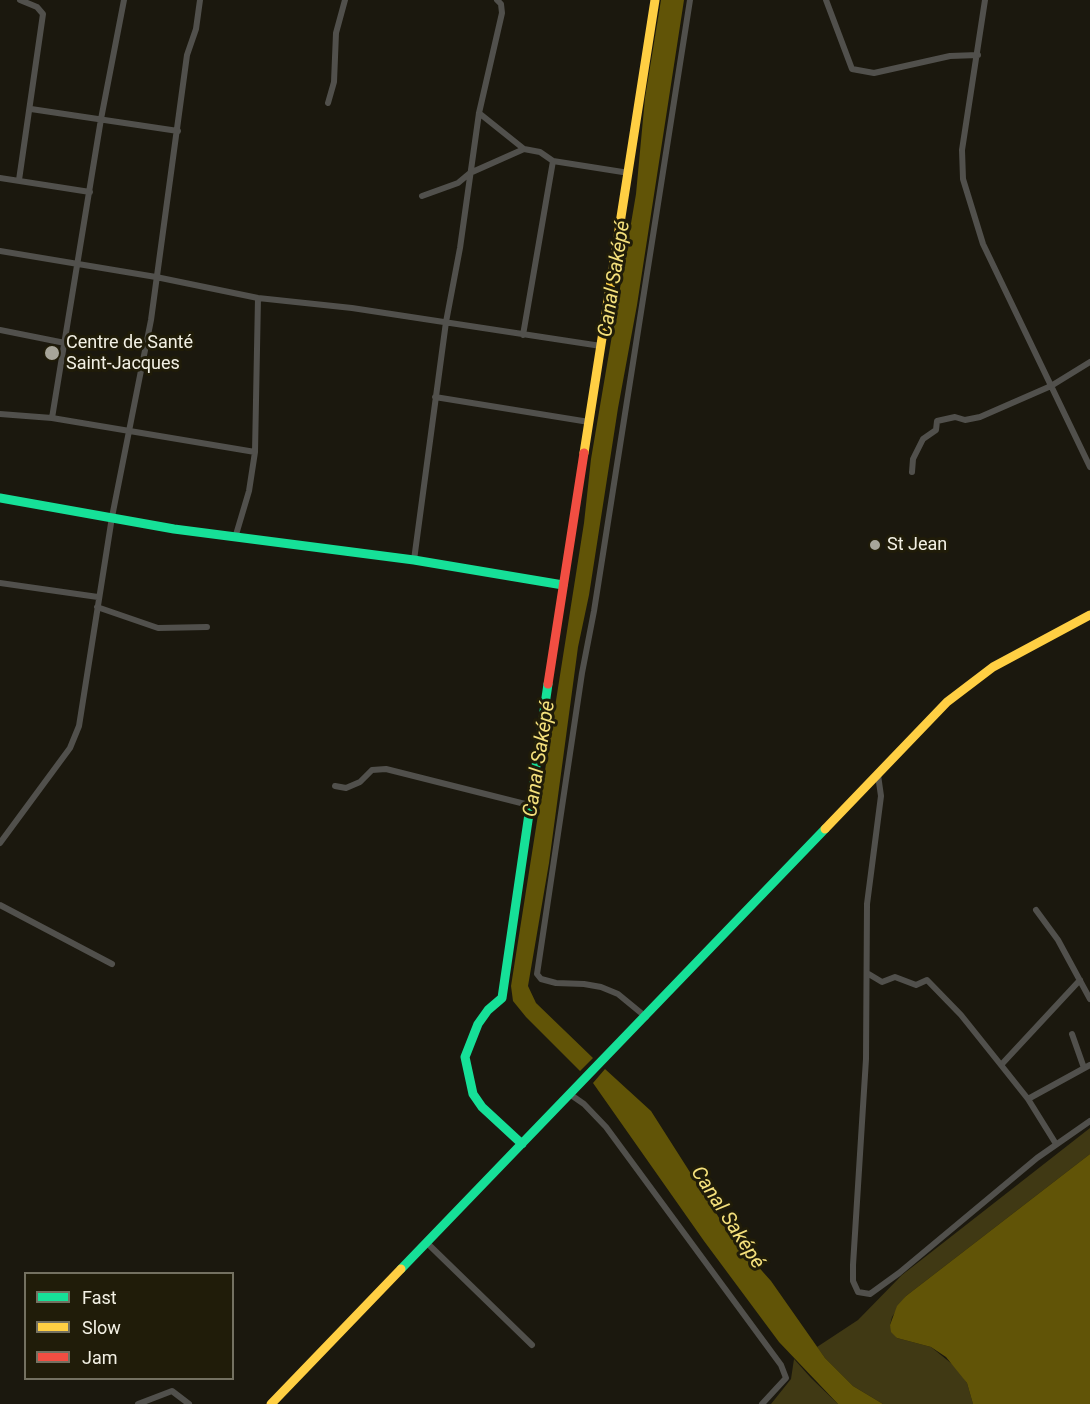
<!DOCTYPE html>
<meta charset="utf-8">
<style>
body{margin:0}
#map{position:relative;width:1090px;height:1404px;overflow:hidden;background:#1b180e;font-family:Roboto,sans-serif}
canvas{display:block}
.legend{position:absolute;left:24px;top:1272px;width:210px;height:108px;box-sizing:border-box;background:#201c09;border:2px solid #747161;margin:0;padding:8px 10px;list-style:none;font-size:18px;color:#f3f1e5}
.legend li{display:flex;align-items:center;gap:12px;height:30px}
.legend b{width:30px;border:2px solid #747161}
</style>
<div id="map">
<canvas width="1090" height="1404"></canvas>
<ul class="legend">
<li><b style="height:8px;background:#16e098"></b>Fast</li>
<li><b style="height:8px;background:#ffcf43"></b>Slow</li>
<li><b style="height:8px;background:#f24e42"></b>Jam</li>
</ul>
</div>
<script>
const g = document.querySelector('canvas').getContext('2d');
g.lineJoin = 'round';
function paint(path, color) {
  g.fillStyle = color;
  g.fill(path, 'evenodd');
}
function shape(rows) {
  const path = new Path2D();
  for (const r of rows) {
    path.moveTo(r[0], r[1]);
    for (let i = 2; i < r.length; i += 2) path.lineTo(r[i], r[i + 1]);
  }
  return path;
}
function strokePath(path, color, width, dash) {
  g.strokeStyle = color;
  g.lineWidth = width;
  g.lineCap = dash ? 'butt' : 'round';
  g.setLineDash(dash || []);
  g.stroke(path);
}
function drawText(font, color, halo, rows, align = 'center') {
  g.font = font + ' Roboto,sans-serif';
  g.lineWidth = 6;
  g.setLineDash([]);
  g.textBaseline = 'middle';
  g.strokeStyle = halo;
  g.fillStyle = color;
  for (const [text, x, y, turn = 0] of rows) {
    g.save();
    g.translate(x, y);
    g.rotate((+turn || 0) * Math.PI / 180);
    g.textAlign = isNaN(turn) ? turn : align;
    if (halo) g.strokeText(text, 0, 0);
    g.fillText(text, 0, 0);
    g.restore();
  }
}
paint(shape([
 [1090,1128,1090,1154,906,1296,892,1317,890,1325,897,1338,931,1347,957,1368,967,1383,973,1404,883,1404,853,1386,825,1358,817,1347,858,1320,902,1275],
 [794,1359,811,1378,838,1404,771,1404,791,1379]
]), '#403914');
paint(shape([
 [661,0,684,0,637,305,618,408,589,595,578,647,549,863,528,986,536,1003,593,1058,580,1071,526,1017,513,1001,511,986,584,523,591,459,636,194,645,98],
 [605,1069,651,1111,730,1235,771,1281,825,1358,853,1386,883,1404,838,1404,779,1342,704,1241,593,1083],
 [1090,1154,1090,1404,973,1404,967,1383,946,1357,931,1347,897,1338,891,1332,890,1325,897,1306,906,1296]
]), '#615407');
strokePath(shape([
 [826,0,852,69,874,73,950,56,978,55],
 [985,0,962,150,963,179,983,244,1090,467],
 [328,103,334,82,336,33,345,0],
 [31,109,178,131],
 [479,113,524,149,540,152,553,161,629,173],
 [0,178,90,192],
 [19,180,43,14,37,7,20,0],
 [422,196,458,183,470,173,524,149],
 [0,251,156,277,258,298,352,308,601,346],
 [0,330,65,343],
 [523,335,553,161],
 [435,397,589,422],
 [0,414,52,418,255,452],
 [52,418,101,119,124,0],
 [912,472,913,459,923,439,936,430,937,421,955,417,965,420,980,417,1051,386,1090,362],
 [235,538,249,491,255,452,258,298],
 [414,560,446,322,460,248,479,113,502,13,501,4,497,0],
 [0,583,98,597],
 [97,607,158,628,207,627],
 [878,775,881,796,867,904,866,1059,853,1265,853,1281,858,1292,870,1294,899,1273,1037,1158,1090,1121],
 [335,786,346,788,360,782,372,770,386,769,529,805],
 [0,843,70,748,79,726,112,517,151,320,187,55,196,29,200,0],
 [0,905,112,964],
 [1036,910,1058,940,1090,999],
 [867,973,882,982,895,977,916,985,927,980,961,1015,1001,1065,1028,1099,1056,1144],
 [646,1017,618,994,601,987,584,984,556,983,541,979,537,974,582,673,594,611,690,0],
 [1072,1034,1084,1068],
 [1001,1065,1080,980],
 [571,1095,584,1104,606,1127,781,1365,786,1378,762,1404],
 [1028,1099,1090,1065],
 [426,1242,532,1345],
 [138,1404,172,1391,189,1404]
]), '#51504c', 6);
strokePath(shape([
 [0,498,174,529,414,560,563,585],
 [522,1144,482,1107,473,1094,465,1057,478,1024,488,1010,502,998,548,684],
 [401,1269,825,829]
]), '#16e098', 9);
strokePath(shape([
 [584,453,655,0],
 [825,829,947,702,993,667,1090,615],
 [271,1404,401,1269]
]), '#ffcf43', 9);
strokePath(shape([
 [548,684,584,453]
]), '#f24e42', 9);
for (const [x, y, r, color] of [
 [52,353,8,"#a7a59a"],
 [875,545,6,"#a7a59a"]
]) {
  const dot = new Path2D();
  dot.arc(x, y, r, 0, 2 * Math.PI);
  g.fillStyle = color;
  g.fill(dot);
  strokePath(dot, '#201c09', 2);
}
drawText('18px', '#f3f1e5', '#201c09', [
 ["Centre de Santé",66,343],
 ["Saint-Jacques",66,364],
 ["St Jean",887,545]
], 'left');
drawText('italic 20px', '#f5e17c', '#201c09', [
 ["Canal Saképé",615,279,-81],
 ["Canal Saképé",540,759,-81],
 ["Canal Saképé",727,1218,57]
]);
</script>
